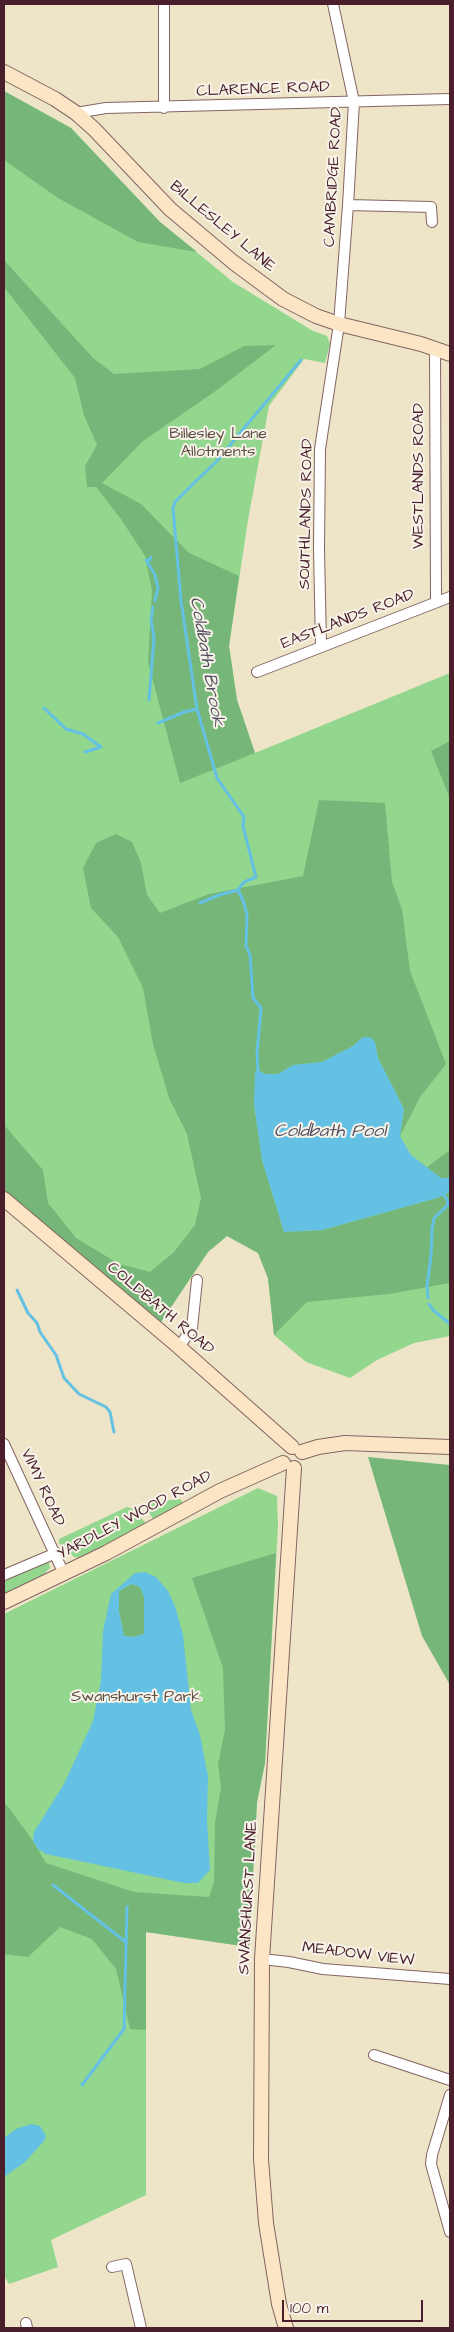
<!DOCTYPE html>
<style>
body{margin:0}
#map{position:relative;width:454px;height:2332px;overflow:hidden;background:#eee5c8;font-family:"Architects Daughter",sans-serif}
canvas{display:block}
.frame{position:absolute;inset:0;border:5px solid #4a1f2b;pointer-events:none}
.scale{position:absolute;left:282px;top:2300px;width:141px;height:22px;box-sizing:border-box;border:2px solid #4a1f2b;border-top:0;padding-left:6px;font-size:15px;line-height:18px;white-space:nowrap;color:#4a1f2b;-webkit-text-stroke:4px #f7f3e8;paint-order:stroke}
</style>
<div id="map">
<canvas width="454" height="2332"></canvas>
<div class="frame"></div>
<div class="scale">100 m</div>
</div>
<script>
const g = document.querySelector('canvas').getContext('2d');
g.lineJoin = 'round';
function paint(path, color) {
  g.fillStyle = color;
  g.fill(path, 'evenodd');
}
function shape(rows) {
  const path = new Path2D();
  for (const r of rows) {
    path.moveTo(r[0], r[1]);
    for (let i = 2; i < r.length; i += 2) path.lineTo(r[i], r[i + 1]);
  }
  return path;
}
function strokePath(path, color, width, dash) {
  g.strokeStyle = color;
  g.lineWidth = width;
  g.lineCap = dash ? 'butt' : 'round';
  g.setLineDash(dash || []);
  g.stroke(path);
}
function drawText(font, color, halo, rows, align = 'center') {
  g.font = font + ' "Architects Daughter",sans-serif';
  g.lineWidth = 4;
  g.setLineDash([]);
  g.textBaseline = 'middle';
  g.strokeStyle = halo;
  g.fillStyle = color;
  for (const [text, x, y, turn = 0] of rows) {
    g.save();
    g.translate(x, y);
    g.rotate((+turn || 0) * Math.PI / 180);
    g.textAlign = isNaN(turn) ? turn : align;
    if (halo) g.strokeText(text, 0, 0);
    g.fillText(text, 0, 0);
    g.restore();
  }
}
paint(shape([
 [4,91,71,128,160,222,233,282,313,331,327,336,330,344,325,363,304,359,269,406,248,520,229,646,237,700,255,753,450,673,450,1336,414,1343,377,1360,350,1378,306,1362,274,1335,268,1278,258,1253,227,1236,208,1252,161,1322,4,1191],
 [258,1488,277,1496,278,1526,265,1763,257,1802,249,1947,146,1932,146,2195,51,2240,58,2267,9,2284,4,2276,4,1614],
 [180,1499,185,1506,155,1522,146,1508,154,1502],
 [127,1507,131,1508,148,1525,83,1558,74,1557,59,1543,59,1539],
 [44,1560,49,1562,50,1568,42,1576,4,1594,4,1579]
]), '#93d68e');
paint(shape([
 [4,91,71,128,160,222,197,252,138,242,58,198,4,160],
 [4,260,93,358,114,374,200,369,244,346,276,345,217,390,143,441,102,483,141,504,189,553,239,576,229,646,237,700,255,753,180,783,148,662,152,591,145,556,121,519,96,487,87,487,85,466,97,445,84,415,75,378,4,287],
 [450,741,450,799,431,751],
 [319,800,385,803,392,882,402,909,410,971,446,1064,420,1097,400,1136,404,1109,378,1058,375,1042,363,1037,353,1046,322,1062,293,1065,278,1074,265,1074,261,1071,254,1104,262,1160,284,1232,322,1230,437,1198,450,1192,450,1283,389,1294,307,1302,274,1335,268,1278,258,1253,227,1236,208,1252,161,1322,4,1191,4,1125,43,1170,48,1203,76,1238,119,1264,150,1272,174,1252,195,1225,201,1198,187,1134,169,1098,153,1044,143,988,118,937,91,908,83,868,96,843,116,834,132,842,141,863,147,895,160,913,209,894,303,876],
 [450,1150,450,1178,441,1178,427,1167],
 [368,1457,450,1465,450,1685,422,1636],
 [276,1553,265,1763,257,1802,249,1947,146,1932,146,2030,130,2029,116,1969,92,1939,60,1927,28,1957,4,1954,4,1804,6,1804,33,1841,46,1863,134,1892,209,1897,214,1882,215,1823,221,1787,218,1764,225,1730,223,1668,192,1578],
 [131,1584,140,1587,144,1597,144,1634,133,1637,124,1636,119,1612,119,1591]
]), '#76b779');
paint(shape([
 [363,1037,370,1037,375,1042,378,1058,404,1109,400,1136,411,1155,441,1178,450,1178,450,1192,437,1198,322,1230,284,1232,262,1160,254,1104,255,1072,257,1070,265,1074,278,1074,293,1065,322,1062,353,1046],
 [145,1572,156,1577,168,1591,175,1606,183,1635,191,1710,200,1735,208,1776,207,1821,210,1870,198,1883,184,1883,46,1854,38,1849,33,1841,34,1832,64,1784,93,1721,101,1681,103,1631,111,1594,135,1573],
 [131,1584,140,1587,144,1597,144,1634,133,1637,124,1636,119,1612,119,1591],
 [31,2124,40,2126,46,2136,44,2141,25,2162,4,2177,4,2138,16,2129]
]), '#65c1e3');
strokePath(shape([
 [151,557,150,560,146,560,154,573],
 [155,601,158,588,155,575],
 [149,700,154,638,151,620,153,607],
 [44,708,66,729,83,734,101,747],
 [158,723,184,712,197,709],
 [85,752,101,747],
 [200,903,219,895,238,890],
 [258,1071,257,1053,261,1008,253,998,250,955,246,946,247,915,244,903,238,890,244,882,256,877,243,826,244,817,217,778,197,709,181,601,173,508,175,502,195,482,216,462,301,360],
 [17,1290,28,1313,37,1323,40,1332,56,1355,64,1378,79,1394,106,1407,110,1412,114,1432],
 [428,1298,427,1286,431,1256,432,1229,434,1218,448,1205,447,1199,441,1192],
 [429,1304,433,1310,450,1324],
 [53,1885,127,1943],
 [82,2085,124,2029,127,1907]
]), '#65c1e3', 3);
const street = shape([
 [164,4,164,108],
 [76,113,106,108,450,99],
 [348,205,431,207,432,222],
 [435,349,436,602],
 [321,646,319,549,320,449,339,324,348,205,354,102,333,4],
 [257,672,450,597],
 [179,1347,192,1328,197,1280],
 [4,1444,64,1574],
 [4,1575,56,1553],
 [262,1959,289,1962,323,1969,450,1979],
 [374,2055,450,2080],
 [450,2095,432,2155,431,2164,450,2232],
 [112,2267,126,2264,141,2328],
 [26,2323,27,2328]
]);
const secondary = shape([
 [4,72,55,99,76,113,94,129,170,209,233,262,283,299,316,316,339,324,421,344,450,354],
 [4,1199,179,1347,292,1447],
 [302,1452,318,1447,345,1443,450,1447],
 [4,1602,106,1553,220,1491,283,1463],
 [286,2328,279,2304,266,2223,261,2159,262,1959,294,1468]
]);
strokePath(street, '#836462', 12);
strokePath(secondary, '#836462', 16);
strokePath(street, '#fff', 10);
strokePath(secondary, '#fce5c4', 14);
drawText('16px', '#4a1f2b', '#f7f3e8', [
 ["CLARENCE ROAD",263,90,-2],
 ["CAMBRIDGE ROAD",334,177,-87],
 ["BILLESLEY LANE",222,227,40],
 ["WESTLANDS ROAD",420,476,-90],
 ["SOUTHLANDS ROAD",307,514,-89],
 ["EASTLANDS ROAD",348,620,-21],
 ["COLDBATH ROAD",160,1309,40],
 ["VIMY ROAD",42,1488,65],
 ["YARDLEY WOOD ROAD",135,1516,-28],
 ["SWANSHURST LANE",249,1898,-87],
 ["MEADOW VIEW",358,1955,7]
]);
drawText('16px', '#5c4d44', '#f7f3e8', [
 ["Billesley Lane",218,435],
 ["Allotments",218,453],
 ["Swanshurst Park",136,1698]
]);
drawText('italic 18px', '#525062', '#f7f3e8', [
 ["Coldbath Brook",206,662,80],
 ["Coldbath Pool",330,1132]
]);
</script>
